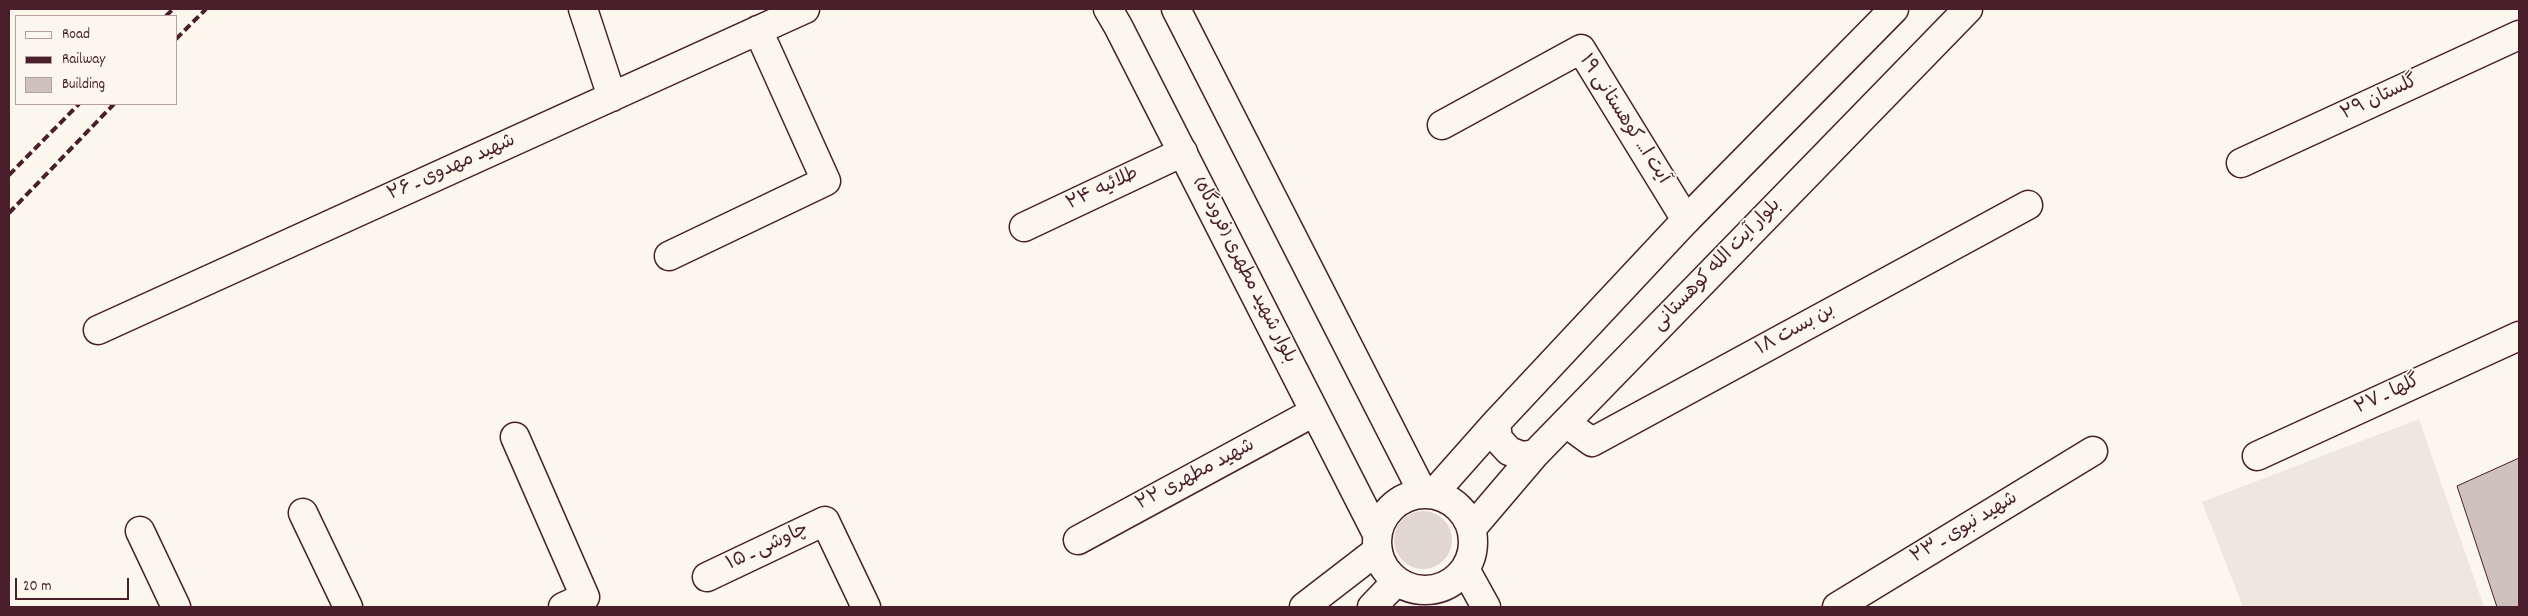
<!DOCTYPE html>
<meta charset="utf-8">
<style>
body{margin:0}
#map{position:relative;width:2528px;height:616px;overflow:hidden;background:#fbf7ec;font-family:Dekko,sans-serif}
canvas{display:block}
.frame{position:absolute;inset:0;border:10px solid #4a1f2b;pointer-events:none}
.legend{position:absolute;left:15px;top:15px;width:162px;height:90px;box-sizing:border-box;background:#fbf7ec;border:1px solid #b4a19f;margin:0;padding:6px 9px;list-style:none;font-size:15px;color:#4a1f2b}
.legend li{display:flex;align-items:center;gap:10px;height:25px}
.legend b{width:25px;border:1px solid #b4a19f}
.scale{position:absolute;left:15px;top:578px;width:114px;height:22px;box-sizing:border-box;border:2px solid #4a1f2b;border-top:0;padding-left:6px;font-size:15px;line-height:18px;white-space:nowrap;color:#4a1f2b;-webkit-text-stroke:4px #fbf7ec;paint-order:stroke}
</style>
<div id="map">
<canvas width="2528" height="616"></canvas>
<div class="frame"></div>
<ul class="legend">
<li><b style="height:6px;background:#fbf7ec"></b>Road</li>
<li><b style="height:6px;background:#4a1f2b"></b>Railway</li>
<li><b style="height:14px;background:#cfc2bc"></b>Building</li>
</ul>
<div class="scale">20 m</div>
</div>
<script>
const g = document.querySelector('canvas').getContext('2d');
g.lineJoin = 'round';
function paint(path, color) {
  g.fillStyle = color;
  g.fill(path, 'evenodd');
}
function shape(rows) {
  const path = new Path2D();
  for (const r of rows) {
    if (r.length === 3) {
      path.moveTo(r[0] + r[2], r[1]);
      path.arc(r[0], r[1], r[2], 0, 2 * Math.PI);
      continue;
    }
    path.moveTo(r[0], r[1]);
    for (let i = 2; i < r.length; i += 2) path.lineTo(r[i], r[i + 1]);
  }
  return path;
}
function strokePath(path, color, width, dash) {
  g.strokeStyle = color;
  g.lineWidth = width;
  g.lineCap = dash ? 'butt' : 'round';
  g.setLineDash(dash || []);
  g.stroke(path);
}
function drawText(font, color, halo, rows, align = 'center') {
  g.font = font + ' Dekko,"Playpen Sans Arabic",sans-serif';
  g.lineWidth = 4;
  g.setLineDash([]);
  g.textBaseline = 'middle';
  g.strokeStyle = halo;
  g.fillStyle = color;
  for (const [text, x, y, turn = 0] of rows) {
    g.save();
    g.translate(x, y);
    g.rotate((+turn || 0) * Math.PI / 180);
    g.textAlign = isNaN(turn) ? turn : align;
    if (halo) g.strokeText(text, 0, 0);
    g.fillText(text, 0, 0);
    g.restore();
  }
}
paint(shape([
 [2419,419,2484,607,2243,607,2202,502]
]), '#eee7de');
paint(shape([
 [1423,540,29]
]), '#e2d7d0');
const building = shape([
 [2519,458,2519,607,2497,607,2457,486,2519,458]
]);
paint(building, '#cfc2bc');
strokePath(building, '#4a1f2b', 1);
const minor = shape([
 [583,9,612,97],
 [1442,125,1581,49,1686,220],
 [2241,163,2519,35],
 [1024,227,1183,152],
 [669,256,826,181,758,30],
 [98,330,805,9],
 [1566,423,1592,442,2028,205],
 [515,437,585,597,563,607],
 [2257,456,2519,336],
 [303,513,348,607],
 [140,531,176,607],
 [1078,540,1314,412],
 [707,577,825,521,866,607],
 [1837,607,2093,451]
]);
const secondary = shape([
 [1108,9,1118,26,1377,534],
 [1176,9,1423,493],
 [1496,423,1498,439,1509,451,1522,456,1535,454],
 [1425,542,48],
 [1433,494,1496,423,1686,220,1894,9],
 [1472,528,1535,454,1968,9],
 [1465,569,1486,607],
 [1304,607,1378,550],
 [1372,607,1397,581]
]);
strokePath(minor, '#4a1f2b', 31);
strokePath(secondary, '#4a1f2b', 31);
strokePath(minor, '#fbf7ec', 28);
strokePath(secondary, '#fbf7ec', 28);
strokePath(shape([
 [166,16,173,9],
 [176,39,206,9],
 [9,175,79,104],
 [9,213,114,104]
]), '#4a1f2b', 4, [8, 4]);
drawText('19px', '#4a1f2b', '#fbf7ec', [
 ["گلستان ۲۹",2380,99,-25],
 ["آیت ا... کوهستانی ۱۹",1623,120,57],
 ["شهید مهدوی ـ ۲۶",452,169,-24],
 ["طلائیه ۲۴",1103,190,-25],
 ["بلوار آیت الله کوهستانی",1718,266,-46],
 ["بلوار شهید مطهری (فرودگاه)",1243,271,63],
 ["بن بست ۱۸",1796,331,-29],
 ["گلها ـ ۲۷",2388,396,-25],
 ["شهید مطهری ۲۲",1196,476,-28],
 ["شهید نبوی ـ ۲۳",1965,529,-31],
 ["چاوشی ـ ۱۵",768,548,-25]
]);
</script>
